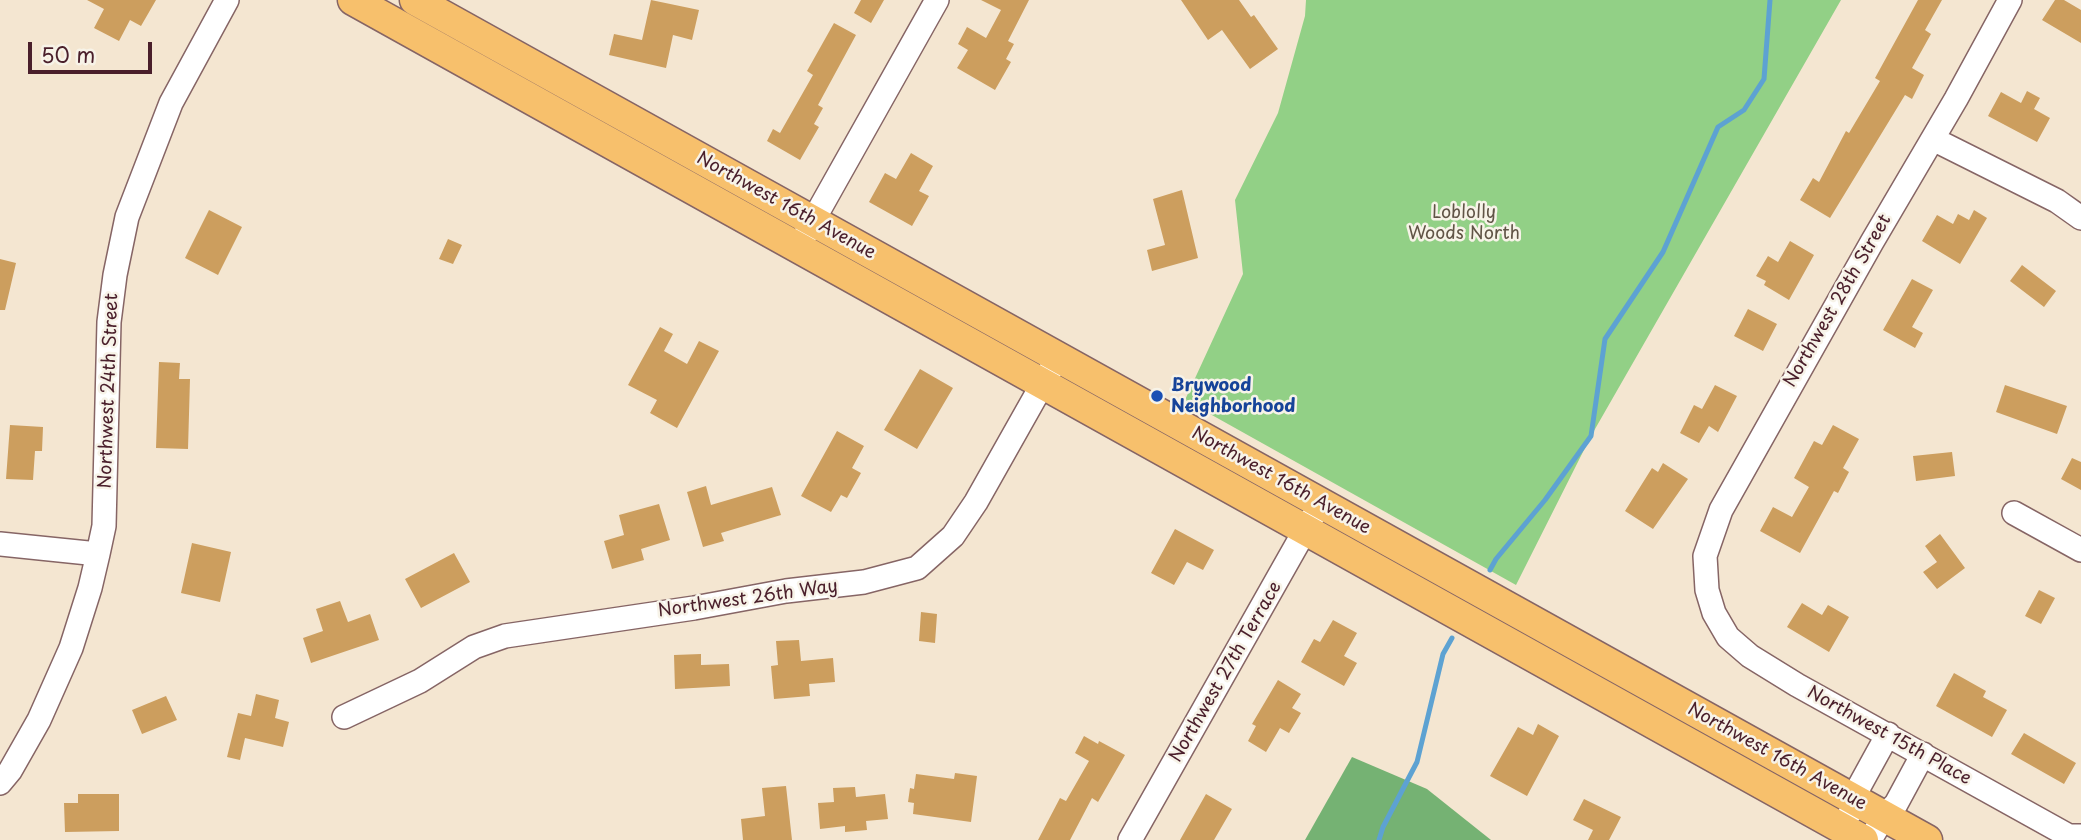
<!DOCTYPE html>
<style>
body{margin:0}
#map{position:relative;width:2081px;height:840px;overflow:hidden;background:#f4e6d1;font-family:"Playpen Sans",sans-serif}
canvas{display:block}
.scale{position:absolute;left:28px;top:42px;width:124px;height:32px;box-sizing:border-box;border:4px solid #4a1f2b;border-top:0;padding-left:9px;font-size:21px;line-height:24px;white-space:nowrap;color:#4a1f2b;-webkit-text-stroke:5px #f7f3e8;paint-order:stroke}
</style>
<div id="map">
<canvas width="2081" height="840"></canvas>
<div class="scale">50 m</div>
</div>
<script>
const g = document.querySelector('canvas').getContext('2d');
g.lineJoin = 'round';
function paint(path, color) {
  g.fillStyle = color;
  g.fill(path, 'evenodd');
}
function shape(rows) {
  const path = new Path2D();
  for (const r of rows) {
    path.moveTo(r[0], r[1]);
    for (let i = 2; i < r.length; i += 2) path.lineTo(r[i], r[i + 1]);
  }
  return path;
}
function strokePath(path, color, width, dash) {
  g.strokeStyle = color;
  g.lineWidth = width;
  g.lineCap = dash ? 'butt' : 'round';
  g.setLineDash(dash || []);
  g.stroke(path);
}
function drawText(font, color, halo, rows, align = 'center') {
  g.font = font + ' "Playpen Sans",sans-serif';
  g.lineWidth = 5;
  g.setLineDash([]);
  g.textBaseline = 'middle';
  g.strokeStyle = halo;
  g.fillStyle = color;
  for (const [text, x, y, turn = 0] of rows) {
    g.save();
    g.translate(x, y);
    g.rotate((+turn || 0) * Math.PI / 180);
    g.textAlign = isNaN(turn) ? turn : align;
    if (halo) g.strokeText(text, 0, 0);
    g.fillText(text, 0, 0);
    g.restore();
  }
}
paint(shape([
 [1306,0,1841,0,1591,436,1516,585,1185,400,1243,274,1235,200,1278,113,1305,16]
]), '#92d086');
paint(shape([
 [1352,757,1427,789,1491,840,1305,840]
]), '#75b273');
strokePath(shape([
 [1490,570,1496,559,1545,500,1591,436,1605,339,1663,252,1718,127,1744,110,1764,79,1770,0],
 [1379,840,1383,827,1417,762,1443,654,1452,638]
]), '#5da2d2', 5);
paint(shape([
 [87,0,156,0,141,26,130,20,119,41,94,28,104,9],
 [651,0,699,10,692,40,673,35,666,68,609,55,614,34,642,40],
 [861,0,884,0,871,23,854,13],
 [981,0,1029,0,1008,41,1014,44,1006,59,1011,62,995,90,957,68,968,50,958,44,967,27,986,38,1001,10],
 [1181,0,1239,0,1251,17,1254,15,1278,49,1250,69,1222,30,1208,40],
 [1918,0,1942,0,1925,30,1931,34,1912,68,1924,75,1912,99,1905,95,1830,218,1800,200,1813,178,1819,182,1846,131,1849,133,1880,81,1875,78],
 [2055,0,2064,0,2081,10,2081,43,2042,20],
 [834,23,856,35,818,105,823,108,814,124,819,127,800,160,767,141,773,129,780,133,813,75,807,71],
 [2027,91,2040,98,2034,109,2050,118,2037,142,1988,116,2001,92,2021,103],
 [911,153,933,166,919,191,929,196,912,226,869,202,885,173,896,179],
 [1182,190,1198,258,1152,271,1147,250,1165,245,1153,199],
 [209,210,242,227,218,275,185,258],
 [1974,210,1987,218,1960,264,1922,241,1937,215,1953,224,1958,214,1969,220],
 [448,239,462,245,453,264,439,259],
 [1790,241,1814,255,1789,300,1764,285,1766,281,1756,276,1768,256,1778,262],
 [0,259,16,263,5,310,0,310],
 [2022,265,2056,291,2044,307,2010,281],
 [1912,279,1933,290,1912,327,1923,333,1915,348,1883,330],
 [1748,309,1777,324,1763,351,1734,336],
 [660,327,673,334,664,351,687,364,699,341,719,351,677,428,650,413,657,400,628,385],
 [159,362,180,363,179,379,190,379,188,449,156,448],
 [920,369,953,388,917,449,884,430],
 [1715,385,1737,396,1718,432,1709,426,1699,443,1680,433,1694,405,1702,409],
 [2005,385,2067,406,2057,434,1996,412],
 [10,425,43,427,42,451,35,451,33,480,6,479],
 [1833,425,1859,439,1843,468,1849,472,1838,493,1834,491,1800,553,1760,531,1773,507,1792,517,1809,487,1794,478,1814,441,1822,445],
 [837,431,864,446,852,468,861,473,847,498,841,495,831,512,801,496],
 [1952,452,1955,476,1916,481,1913,456],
 [2072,458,2081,462,2081,490,2061,479],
 [1663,463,1688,479,1653,529,1625,511,1652,468,1658,472],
 [706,486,711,505,772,487,781,515,721,533,724,541,703,547,687,492],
 [659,504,670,540,641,549,644,560,612,569,604,541,624,535,619,515],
 [1175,529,1214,550,1203,570,1187,562,1174,585,1151,573],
 [1940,534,1965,568,1937,589,1923,572,1937,562,1925,546],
 [192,543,231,552,220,602,181,593],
 [454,553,470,582,421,608,405,579],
 [2039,590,2055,598,2041,624,2025,616],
 [340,601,348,622,370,614,379,640,311,663,303,638,323,631,316,609],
 [1802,603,1822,615,1828,605,1849,617,1829,652,1787,627],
 [921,612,937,614,935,643,919,641],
 [1333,620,1357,633,1344,656,1357,663,1344,686,1301,662,1314,639,1320,642],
 [799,640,801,661,833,658,835,682,809,684,810,696,774,699,771,666,778,665,776,641],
 [701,654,701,665,729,664,730,686,675,689,674,655],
 [1954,673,1986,691,1983,697,2007,710,1992,737,1936,706],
 [1278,680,1301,694,1292,708,1301,713,1289,733,1280,728,1266,752,1248,741,1256,726,1252,724],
 [256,694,279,700,275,718,289,722,283,747,245,738,240,760,227,757,238,713,251,716],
 [166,696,177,720,142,734,132,710],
 [1538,724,1559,736,1527,796,1490,776,1518,727,1533,735],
 [2024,733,2076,763,2064,784,2011,754],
 [1084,736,1098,744,1099,741,1125,755,1098,802,1092,798,1070,840,1038,840,1060,798,1066,801,1089,761,1075,753],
 [955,773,977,776,971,822,913,814,914,803,908,802,910,788,914,789,916,774,954,779],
 [786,786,792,840,743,840,741,819,765,816,762,788],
 [855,787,856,797,885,794,888,819,866,821,867,830,845,832,845,826,820,829,818,803,834,802,833,788],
 [78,794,119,794,119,831,65,832,64,803,78,803],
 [1206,794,1232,809,1214,840,1180,840],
 [1584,799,1621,817,1609,840,1588,840,1593,830,1573,820]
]), '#cc9e5e');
const minor = shape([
 [2010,0,1956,99,1872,242,1721,510,1705,556,1707,590,1714,613,1728,637,1750,656,1797,685,2069,836,2081,836],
 [1933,139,2057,201,2081,218],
 [805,235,937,0],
 [2014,513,2081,550],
 [0,544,98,554],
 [344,717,420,681,474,647,505,636,694,608,786,591,864,582,917,568,953,536,976,502,1051,369],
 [0,783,10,771,39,720,71,648,90,588,98,554,104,526,109,322,115,275,127,217,171,103,227,0],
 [1850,813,1860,785,1888,734],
 [1130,840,1312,518],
 [1870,840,1884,816,1896,804,1923,754]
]);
const major = shape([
 [353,0,1863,840],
 [415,0,1927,840]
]);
strokePath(minor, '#866565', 26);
strokePath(major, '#866565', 33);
strokePath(minor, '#fff', 23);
strokePath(major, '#f7c06c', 30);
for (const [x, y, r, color] of [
 [1157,396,7,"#1a4fb4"]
]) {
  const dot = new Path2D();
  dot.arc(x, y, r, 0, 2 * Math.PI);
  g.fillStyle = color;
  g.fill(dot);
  strokePath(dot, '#f7f3e8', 2.5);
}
drawText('18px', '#4a1f2b', '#f7f3e8', [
 ["Northwest 16th Avenue",786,206,29],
 ["Northwest 28th Street",1838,301,-60],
 ["Northwest 24th Street",109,391,-88],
 ["Northwest 16th Avenue",1281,481,29],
 ["Northwest 26th Way",748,599,-8],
 ["Northwest 27th Terrace",1226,672,-60],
 ["Northwest 15th Place",1889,736,29],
 ["Northwest 16th Avenue",1777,757,29]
]);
drawText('18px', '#605446', '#f7f3e8', [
 ["Loblolly",1464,213],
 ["Woods North",1464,234]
]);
drawText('bold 18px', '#164399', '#f7f3e8', [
 ["Brywood",1171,386],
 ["Neighborhood",1171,407]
], 'left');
</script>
